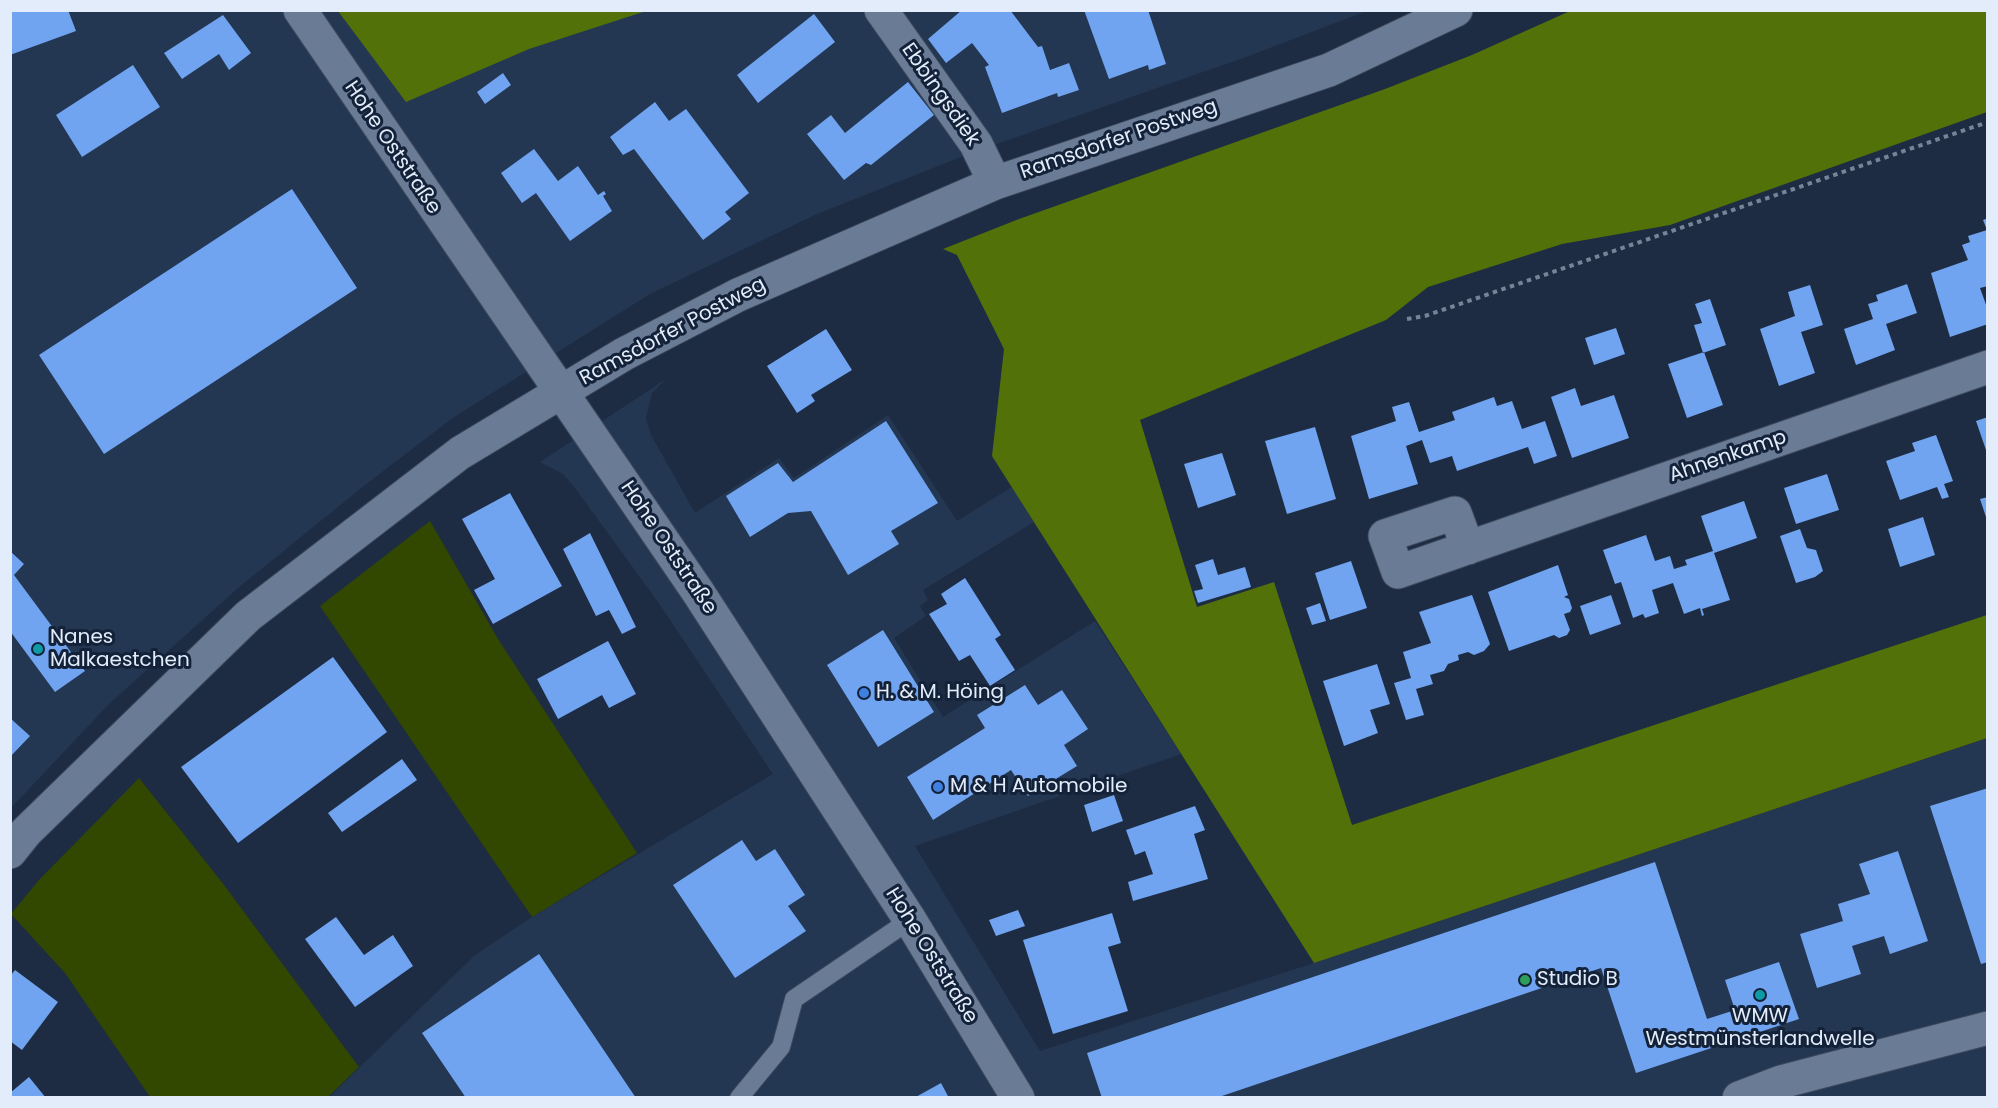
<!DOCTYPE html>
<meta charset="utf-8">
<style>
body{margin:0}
#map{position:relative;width:1998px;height:1108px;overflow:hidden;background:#1d2c42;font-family:Poppins,sans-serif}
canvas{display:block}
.frame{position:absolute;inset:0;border:12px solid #e2ecfb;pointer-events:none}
</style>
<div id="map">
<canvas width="1998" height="1108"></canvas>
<div class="frame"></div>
</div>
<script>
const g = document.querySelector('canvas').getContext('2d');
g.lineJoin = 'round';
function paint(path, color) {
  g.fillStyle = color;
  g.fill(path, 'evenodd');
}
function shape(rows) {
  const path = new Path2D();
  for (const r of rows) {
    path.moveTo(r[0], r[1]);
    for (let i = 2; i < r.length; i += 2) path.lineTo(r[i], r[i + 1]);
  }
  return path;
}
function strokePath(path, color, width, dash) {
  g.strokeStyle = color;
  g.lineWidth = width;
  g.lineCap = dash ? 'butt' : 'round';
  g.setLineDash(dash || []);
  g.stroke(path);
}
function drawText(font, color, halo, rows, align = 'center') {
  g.font = font + ' Poppins,sans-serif';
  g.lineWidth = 6;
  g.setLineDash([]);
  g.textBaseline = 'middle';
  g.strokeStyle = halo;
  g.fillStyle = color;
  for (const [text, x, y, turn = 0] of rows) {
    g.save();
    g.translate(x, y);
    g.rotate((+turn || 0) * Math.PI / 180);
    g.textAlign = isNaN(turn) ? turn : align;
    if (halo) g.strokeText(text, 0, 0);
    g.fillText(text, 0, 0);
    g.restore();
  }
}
paint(shape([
 [11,11,1367,11,1246,57,971,153,817,214,650,294,454,417,365,485,238,588,109,704,11,808],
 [666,379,652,393,646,418,651,435,695,513,779,458,794,478,888,415,957,521,1012,487,1034,522,923,590,928,600,920,606,926,616,894,638,943,717,1095,621,1181,754,915,846,1040,1051,1314,963,1987,738,1987,1097,328,1098,475,955,532,917,773,774,658,602,575,488,563,474,540,462]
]), '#243752');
paint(shape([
 [430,521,498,639,637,853,532,917,320,606],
 [139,778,221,881,359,1067,328,1097,150,1097,65,973,11,914,38,881]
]), '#324700');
paint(shape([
 [338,11,646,11,529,49,406,102],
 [1570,11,1987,11,1987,112,1670,225,1562,244,1428,287,1386,320,1140,420,1197,607,1274,582,1352,825,1987,615,1987,738,1314,963,992,456,1004,349,957,255,943,249,1019,219,1385,89,1472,55]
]), '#537109');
paint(shape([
 [10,10,68,10,76,31,10,55],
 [962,10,1010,10,1038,47,1042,46,1050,70,1069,63,1079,90,1058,97,1057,93,1002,113,985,67,989,65,972,43,946,63,928,39],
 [1084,10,1148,10,1166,64,1149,70,1148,65,1109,79],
 [814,14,835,42,758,103,737,75],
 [223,15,251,53,229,70,219,54,182,79,164,53],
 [133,65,160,107,82,157,56,115],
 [503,73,511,85,485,104,477,92],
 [908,82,934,115,871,165,866,163,844,180,807,134,831,115,845,133],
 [655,102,669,121,686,109,749,193,725,212,731,219,703,240,634,149,623,155,610,137],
 [534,149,558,181,578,166,598,195,604,191,606,194,603,196,612,211,570,241,536,193,522,203,501,173],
 [292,189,357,288,104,454,39,355],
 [1988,218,1988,286,1980,288,1988,310,1988,324,1950,337,1931,273,1968,260,1962,245,1970,242,1968,236,1987,230,1983,220],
 [1907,284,1917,313,1886,324,1895,350,1856,365,1844,329,1873,319,1868,304,1878,301,1876,295],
 [1810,285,1823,325,1801,332,1815,373,1779,386,1760,329,1795,316,1788,292],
 [1710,299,1726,345,1703,353,1694,325,1702,323,1695,304],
 [1616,328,1625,354,1594,365,1585,338],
 [826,329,852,370,811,395,815,401,797,413,767,366],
 [1704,352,1723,405,1687,418,1668,364],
 [1575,388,1581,406,1614,395,1629,438,1572,458,1551,397],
 [1494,397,1497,406,1512,401,1522,429,1545,421,1557,456,1534,464,1528,447,1457,471,1452,456,1430,463,1422,440,1406,446,1418,484,1369,499,1351,436,1396,421,1392,407,1409,402,1419,432,1455,420,1452,412],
 [1988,417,1988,453,1987,453,1976,421],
 [886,421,938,503,891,531,899,544,848,575,811,511,788,513,750,537,726,496,778,463,793,482],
 [1315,427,1336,499,1287,514,1265,441],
 [1936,435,1953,481,1944,484,1949,497,1942,499,1937,487,1900,500,1886,461,1915,451,1912,443],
 [1222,453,1236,495,1198,508,1184,464],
 [1827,474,1839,510,1796,524,1784,488],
 [510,493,562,586,493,624,474,590,495,579,462,519],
 [1988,497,1988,520,1987,520,1980,499],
 [1744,501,1757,538,1714,553,1730,600,1702,609,1704,615,1702,616,1700,608,1684,614,1673,583,1652,590,1659,613,1645,618,1643,614,1633,618,1621,582,1615,584,1603,550,1646,535,1655,561,1670,556,1674,569,1687,565,1685,560,1713,551,1701,516],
 [1923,517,1935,555,1900,567,1888,529],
 [1800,529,1807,548,1816,550,1823,571,1815,577,1796,583,1780,536],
 [590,533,636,627,622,634,609,610,596,616,563,549],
 [10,551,24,564,14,575,85,671,55,692,10,631],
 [1213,559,1218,575,1245,567,1251,587,1198,603,1194,591,1203,589,1195,565],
 [1351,561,1367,608,1330,620,1315,573],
 [1558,565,1568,595,1564,597,1569,599,1572,608,1570,612,1564,614,1570,630,1567,635,1559,638,1554,635,1509,651,1488,592],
 [965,578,1001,635,995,639,1015,670,990,686,970,655,959,661,929,614,947,604,941,594],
 [1472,595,1490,644,1484,651,1474,655,1468,652,1458,655,1459,660,1448,664,1444,671,1430,675,1433,684,1416,689,1424,715,1406,720,1394,683,1411,678,1403,652,1431,643,1419,612],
 [1611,595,1621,624,1590,635,1580,606],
 [1320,603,1326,621,1312,625,1306,608],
 [883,630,934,712,878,747,827,665],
 [608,641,636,694,609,708,602,695,558,719,537,679],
 [333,657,387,732,238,843,181,767],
 [1377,664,1390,704,1370,710,1378,733,1344,746,1323,681],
 [1025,685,1038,705,1062,690,1088,729,1064,745,1077,766,1028,796,1011,770,933,820,907,777,985,728,977,715],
 [10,718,30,736,10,757],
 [402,759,417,780,342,832,328,813],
 [1988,788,1988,962,1981,964,1930,806],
 [1114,795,1123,821,1092,832,1084,805],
 [1195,806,1205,830,1194,834,1208,879,1133,901,1128,882,1153,874,1145,851,1135,855,1126,830],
 [742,840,756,861,775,849,805,895,788,906,806,931,735,978,673,885],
 [1898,851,1928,941,1890,954,1884,936,1852,946,1861,974,1817,988,1800,934,1843,921,1838,904,1870,894,1859,864],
 [1655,862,1707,1019,1735,1010,1725,980,1779,962,1799,1019,1636,1073,1601,968,1216,1098,1102,1098,1087,1053],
 [1018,910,1025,926,996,936,989,920],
 [1112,913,1121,943,1108,947,1128,1011,1053,1034,1023,940],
 [336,917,364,955,393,935,413,966,355,1007,305,939],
 [539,954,636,1098,466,1098,422,1033],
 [15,970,58,1002,22,1050,10,1041,10,976],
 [29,1077,46,1098,10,1098,10,1093],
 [941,1083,949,1098,914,1098]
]), '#70a3f0');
const service = shape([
 [739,1098,781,1047,794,999,910,920]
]);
const minor = shape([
 [300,10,698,592,910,920,1018,1098],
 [881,10,976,144,995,183],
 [1468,548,1455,513,1385,536,1398,572,1988,367],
 [10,852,26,832,248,616,460,453,624,354,738,295,995,183,1329,70,1456,10],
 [1739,1098,1781,1082,1988,1028]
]);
strokePath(service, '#3b485b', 20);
strokePath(minor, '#3b485b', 35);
strokePath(shape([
 [1407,319,1425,316,1988,122]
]), '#778497', 4, [4.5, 4.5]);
strokePath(service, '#6a7b96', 18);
strokePath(minor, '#6a7b96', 33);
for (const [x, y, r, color] of [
 [38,649,6,"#0f9aa8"],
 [864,693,6,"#3f7fe0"],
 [938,787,6,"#3f7fe0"],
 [1525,980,6,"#2e9e5b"],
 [1760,995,6,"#0f9aa8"]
]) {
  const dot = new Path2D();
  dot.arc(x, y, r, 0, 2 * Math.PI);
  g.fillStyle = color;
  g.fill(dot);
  strokePath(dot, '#132238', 2);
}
drawText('20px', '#e2ecfb', '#132238', [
 ["Ebbingsdiek",940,95,55],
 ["Ramsdorfer Postweg",1119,140,-19],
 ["Hohe Oststraße",392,148,56],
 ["Ramsdorfer Postweg",673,332,-28],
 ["Ahnenkamp",1728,457,-19],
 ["Hohe Oststraße",668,548,56],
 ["Hohe Oststraße",931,956,58]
]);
drawText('20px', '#e2ecfb', '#132238', [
 ["Nanes",50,638],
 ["Malkaestchen",50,661],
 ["H. & M. Höing",876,693],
 ["M & H Automobile",950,787],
 ["Studio B",1537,980],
 ["WMW",1760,1017,"center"],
 ["Westmünsterlandwelle",1760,1040,"center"]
], 'left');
</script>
